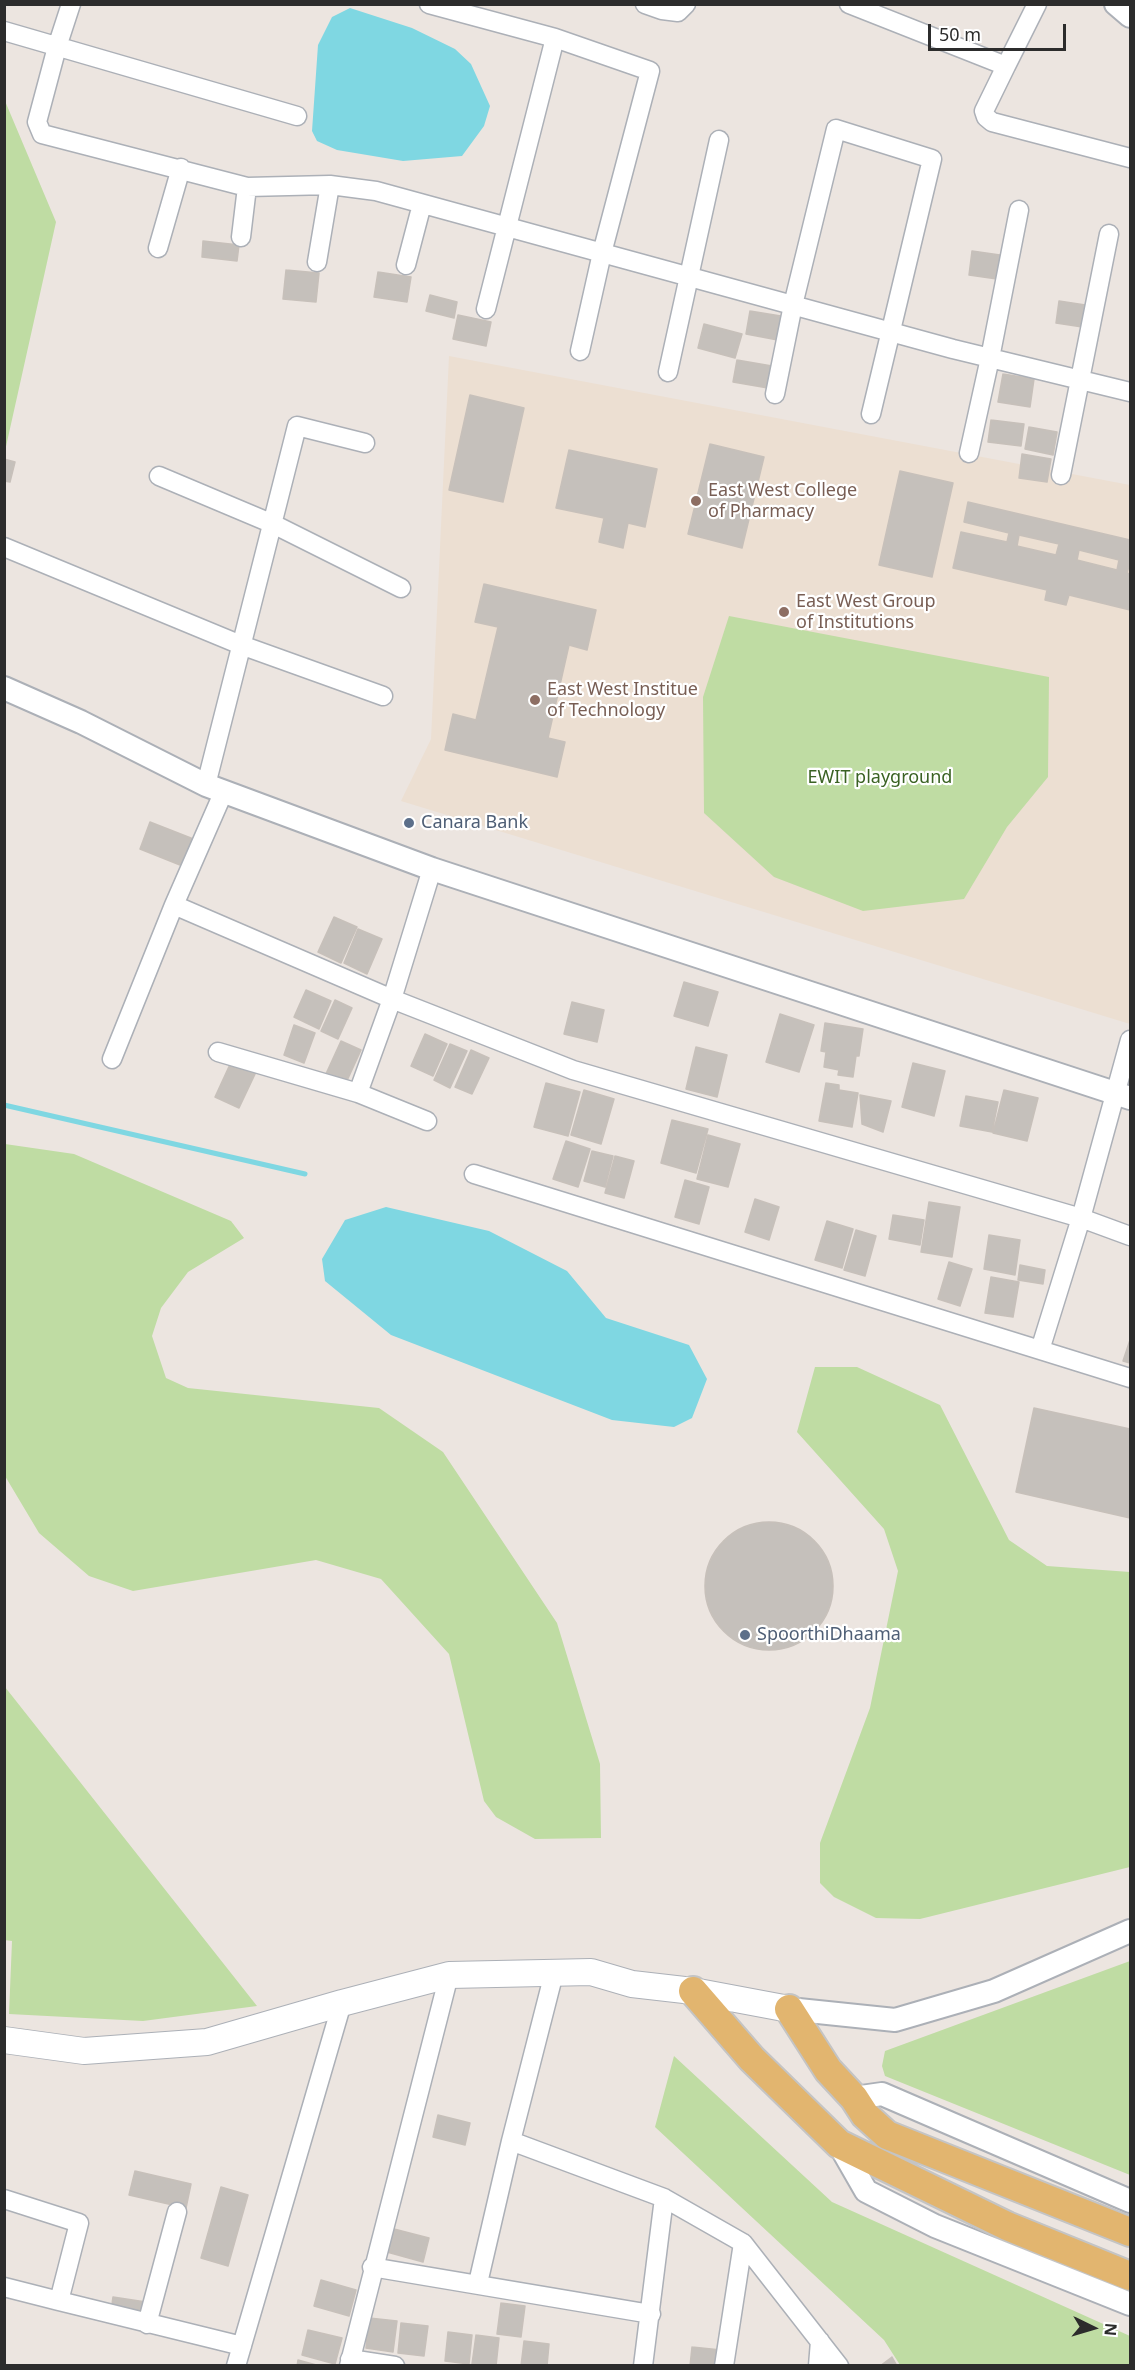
<!DOCTYPE html>
<style>
body{margin:0}
#map{position:relative;width:1135px;height:2370px;overflow:hidden;background:#ece5e0;font-family:"Noto Sans",sans-serif}
canvas{display:block}
.frame{position:absolute;inset:0;border:6px solid #2c2c2c;pointer-events:none}
.north{position:absolute;left:1063px;top:2298px;width:60px;height:60px;-webkit-text-stroke:4px #fff;paint-order:stroke;rotate:95deg;font-size:16px;font-weight:700;line-height:24px;text-align:center;color:#2c2c2c}
.north::after{content:'';display:block;margin:auto;width:21px;height:27px;background:#2c2c2c;clip-path:polygon(50% 0,100% 100%,50% 72%,0 100%)}
.scale{position:absolute;left:928px;top:24px;width:138px;height:27px;box-sizing:border-box;border:3px solid #2c2c2c;border-top:0;padding-left:8px;font-size:18px;line-height:21px;white-space:nowrap;color:#2c2c2c;-webkit-text-stroke:4px #fff;paint-order:stroke}
</style>
<div id="map">
<canvas width="1135" height="2370"></canvas>
<div class="frame"></div>
<div class="north">N</div>
<div class="scale">50 m</div>
</div>
<script>
const g = document.querySelector('canvas').getContext('2d');
g.lineJoin = 'round';
function paint(path, color) {
  g.fillStyle = color;
  g.fill(path, 'evenodd');
}
function shape(rows) {
  const path = new Path2D();
  for (const r of rows) {
    if (r.length === 3) {
      path.moveTo(r[0] + r[2], r[1]);
      path.arc(r[0], r[1], r[2], 0, 2 * Math.PI);
      continue;
    }
    path.moveTo(r[0], r[1]);
    for (let i = 2; i < r.length; i += 2) path.lineTo(r[i], r[i + 1]);
  }
  return path;
}
function strokePath(path, color, width, dash) {
  g.strokeStyle = color;
  g.lineWidth = width;
  g.lineCap = dash ? 'butt' : 'round';
  g.setLineDash(dash || []);
  g.stroke(path);
}
function drawText(font, color, halo, rows, align = 'center') {
  g.font = font + ' "Noto Sans",sans-serif';
  g.lineWidth = 4.5;
  g.setLineDash([]);
  g.textBaseline = 'middle';
  g.strokeStyle = halo;
  g.fillStyle = color;
  for (const [text, x, y, turn = 0] of rows) {
    g.save();
    g.translate(x, y);
    g.rotate((+turn || 0) * Math.PI / 180);
    g.textAlign = isNaN(turn) ? turn : align;
    if (halo) g.strokeText(text, 0, 0);
    g.fillText(text, 0, 0);
    g.restore();
  }
}
paint(shape([
 [449,356,1130,485,1130,1024,401,801,431,739]
]), '#ecdfd2');
paint(shape([
 [5,101,56,222,5,451],
 [729,616,1049,677,1048,777,1007,827,964,899,863,911,774,877,704,813,703,697],
 [5,1144,74,1154,231,1221,244,1238,188,1272,161,1308,152,1336,166,1378,188,1388,379,1408,443,1452,557,1623,600,1764,601,1838,535,1839,496,1817,484,1801,449,1654,381,1579,316,1560,133,1591,89,1576,39,1533,5,1476],
 [815,1367,857,1367,940,1405,1009,1540,1047,1566,1130,1572,1130,1867,920,1919,876,1918,834,1897,820,1883,820,1843,870,1708,898,1571,884,1529,797,1432],
 [4,1687,5,1687,257,2006,143,2021,9,2014,12,1941,4,1940],
 [1130,1961,1130,2175,885,2076,882,2066,885,2051],
 [674,2056,832,2202,1130,2336,1130,2365,900,2365,884,2340,655,2127]
]), '#bfdca3');
paint(shape([
 [350,8,412,28,455,49,471,64,490,106,484,126,462,156,403,161,337,150,317,141,312,131,318,45,332,17],
 [386,1207,489,1231,567,1271,606,1318,689,1345,707,1379,692,1418,674,1427,612,1420,391,1335,325,1281,322,1259,345,1220]
]), '#7fd7e2');
strokePath(shape([
 [4,1105,305,1174]
]), '#7fd7e2', 5);
const building = shape([
 [203,241,239,245,237,261,202,257,203,241],
 [972,251,1007,256,1004,280,969,275,972,251],
 [286,270,319,273,316,302,283,299,286,270],
 [378,272,411,277,407,302,374,297,378,272],
 [430,295,457,302,454,318,426,311,430,295],
 [1059,301,1092,306,1089,328,1056,323,1059,301],
 [750,311,787,317,783,341,746,334,750,311],
 [458,315,491,322,486,346,453,339,458,315],
 [704,324,742,334,735,358,698,348,704,324],
 [737,360,772,366,768,388,733,382,737,360],
 [1003,374,1034,379,1030,407,998,402,1003,374],
 [470,395,524,408,503,502,449,490,470,395],
 [991,420,1024,424,1021,446,988,442,991,420],
 [1029,427,1057,432,1053,455,1025,449,1029,427],
 [710,444,764,457,742,548,688,534,710,444],
 [569,450,657,469,645,527,628,523,623,548,599,542,604,518,556,508,569,450],
 [1022,454,1051,459,1047,482,1019,478,1022,454],
 [4,459,15,462,10,482,4,481,4,459],
 [900,471,953,483,932,577,879,565,900,471],
 [968,502,1130,540,1130,563,1127,573,1130,574,1130,610,1069,595,1066,605,1045,600,1047,590,953,568,961,532,1007,542,1009,533,964,522,968,502],
 [1019,535,1059,544,1056,555,1017,546,1019,535],
 [1079,550,1119,560,1117,570,1077,560,1079,550],
 [484,584,596,610,587,650,569,645,548,738,565,742,557,777,445,750,453,714,476,720,498,627,475,622,484,584],
 [150,822,196,840,185,867,140,849,150,822],
 [334,917,357,927,341,963,318,952,334,917],
 [358,929,382,939,367,974,344,963,358,929],
 [684,982,718,992,708,1026,674,1016,684,982],
 [306,990,331,1001,319,1029,294,1017,306,990],
 [335,1000,352,1008,338,1039,321,1031,335,1000],
 [572,1002,604,1010,597,1042,564,1034,572,1002],
 [780,1014,814,1025,799,1072,766,1062,780,1014],
 [825,1023,863,1029,859,1056,856,1056,853,1077,838,1075,839,1070,824,1067,826,1052,821,1051,825,1023],
 [294,1025,315,1033,304,1063,284,1055,294,1025],
 [425,1034,447,1044,433,1076,411,1066,425,1034],
 [341,1041,361,1050,345,1085,325,1076,341,1041],
 [450,1044,467,1051,450,1088,434,1080,450,1044],
 [696,1047,727,1055,717,1097,686,1089,696,1047],
 [471,1050,489,1058,472,1094,455,1087,471,1050],
 [232,1060,256,1072,239,1108,215,1097,232,1060],
 [913,1063,945,1071,934,1116,902,1107,913,1063],
 [546,1083,580,1092,568,1136,534,1127,546,1083],
 [826,1083,839,1085,839,1090,858,1093,852,1127,819,1121,826,1083],
 [584,1090,614,1099,601,1144,571,1135,584,1090],
 [1004,1090,1038,1098,1027,1141,993,1133,1004,1090],
 [860,1095,891,1101,883,1132,862,1124,860,1095],
 [966,1096,998,1102,992,1132,960,1126,966,1096],
 [672,1120,708,1129,696,1173,661,1163,672,1120],
 [708,1135,740,1144,728,1187,697,1179,708,1135],
 [566,1141,590,1149,578,1187,553,1179,566,1141],
 [592,1151,613,1156,605,1187,584,1181,592,1151],
 [615,1156,634,1161,624,1198,605,1193,615,1156],
 [685,1180,709,1187,699,1224,675,1217,685,1180],
 [755,1199,779,1207,769,1240,745,1232,755,1199],
 [929,1202,960,1207,952,1257,921,1252,929,1202],
 [893,1215,924,1220,920,1245,889,1239,893,1215],
 [827,1221,853,1229,842,1268,815,1260,827,1221],
 [856,1230,876,1236,865,1276,844,1270,856,1230],
 [989,1235,1020,1240,1015,1275,984,1269,989,1235],
 [949,1262,972,1269,960,1306,938,1299,949,1262],
 [1020,1265,1045,1270,1043,1284,1018,1280,1020,1265],
 [991,1277,1019,1282,1013,1317,985,1313,991,1277],
 [1130,1340,1130,1363,1123,1361,1130,1340],
 [1034,1408,1130,1429,1130,1518,1016,1492,1034,1408],
 [769,1586,64],
 [438,2115,470,2123,465,2145,433,2137,438,2115],
 [135,2171,191,2184,186,2208,129,2195,135,2171],
 [221,2187,248,2195,228,2266,201,2258,221,2187],
 [394,2229,429,2238,423,2262,387,2252,394,2229],
 [321,2280,356,2290,349,2316,314,2306,321,2280],
 [113,2297,146,2302,144,2316,111,2311,113,2297],
 [501,2303,525,2306,521,2337,497,2334,501,2303],
 [369,2318,397,2321,393,2352,366,2348,369,2318],
 [401,2323,428,2326,424,2356,398,2353,401,2323],
 [308,2330,342,2338,335,2364,302,2355,308,2330],
 [448,2332,472,2335,469,2364,445,2361,448,2332],
 [476,2335,499,2338,496,2366,472,2364,476,2335],
 [524,2341,549,2344,547,2366,521,2366,524,2341],
 [692,2347,721,2350,719,2366,690,2366,692,2347],
 [892,2357,897,2366,880,2366,892,2357],
 [298,2360,320,2366,297,2366,298,2360]
]);
paint(building, '#c5c0bb');
strokePath(building, '#c7c0ba', 1.5);
const minor = shape([
 [71,4,57,47,37,122,42,134,247,187,330,185,376,191,953,349,1130,392],
 [429,4,555,38,650,71,602,253,580,351],
 [645,4,662,10,678,12,686,4],
 [849,4,1006,66,1037,4],
 [4,31,297,116],
 [1006,66,984,111,986,117,992,122,1130,158],
 [241,237,247,187],
 [158,248,181,168],
 [317,262,330,185],
 [406,265,422,204],
 [486,309,555,38],
 [668,372,719,140],
 [775,394,793,305,836,129,932,159,871,414],
 [969,453,990,358,1019,210],
 [1061,475,1109,234],
 [159,476,273,524,401,588],
 [4,547,241,645,383,696],
 [206,785,297,426,365,443],
 [174,905,392,999,573,1070,1081,1218,1130,1236],
 [218,1052,358,1093,427,1121],
 [112,1059,174,905,224,791],
 [358,1093,392,999,432,869],
 [474,1174,1130,1378],
 [1040,1350,1081,1218,1130,1040],
 [554,1973,511,2141,664,2198,743,2243,839,2366],
 [4,2199,79,2223,59,2301,4,2287],
 [372,2267,651,2314],
 [478,2283,511,2141],
 [59,2301,242,2346],
 [147,2324,177,2212],
 [350,2359,395,2366],
 [236,2366,342,2003],
 [349,2366,449,1975],
 [643,2366,664,2198],
 [724,2366,743,2243],
 [818,2366,820,2341]
]);
const tertiary = shape([
 [1116,4,1130,16],
 [4,688,81,722,206,785,432,869,1130,1098],
 [789,2009,895,2020,994,1991,1130,1931],
 [854,2098,882,2094,1130,2201],
 [839,2144,866,2191,935,2226,1130,2304]
]);
const secondary = shape([
 [4,2040,84,2051,207,2042,342,2003,449,1975,591,1972,632,1984,693,1991,789,2009]
]);
const primary = shape([
 [693,1991,752,2059,839,2144,1007,2226,1130,2276],
 [789,2009,828,2070,854,2098,865,2115,887,2135,1130,2232]
]);
strokePath(minor, '#acb0b7', 21);
strokePath(tertiary, '#acb0b7', 26);
strokePath(secondary, '#acb0b7', 28);
strokePath(primary, '#c4c4c4', 32);
strokePath(minor, '#fff', 18);
strokePath(tertiary, '#fff', 22);
strokePath(secondary, '#fff', 26);
strokePath(primary, '#e2b56f', 28);
for (const [x, y, r, color] of [
 [696,501,6,"#8d6e63"],
 [784,612,6,"#8d6e63"],
 [535,700,6,"#8d6e63"],
 [409,823,6,"#5c6f8a"],
 [745,1635,6,"#5c6f8a"]
]) {
  const dot = new Path2D();
  dot.arc(x, y, r, 0, 2 * Math.PI);
  g.fillStyle = color;
  g.fill(dot);
  strokePath(dot, '#fff', 2);
}
drawText('18px', '#785e54', '#fff', [
 ["East West College",708,491],
 ["of Pharmacy",708,512],
 ["East West Group",796,602],
 ["of Institutions",796,623],
 ["East West Institue",547,690],
 ["of Technology",547,711]
], 'left');
drawText('18px', '#3a6223', '#fff', [
 ["EWIT playground",880,778]
]);
drawText('18px', '#4e5e75', '#fff', [
 ["Canara Bank",421,823],
 ["SpoorthiDhaama",757,1635]
], 'left');
</script>
